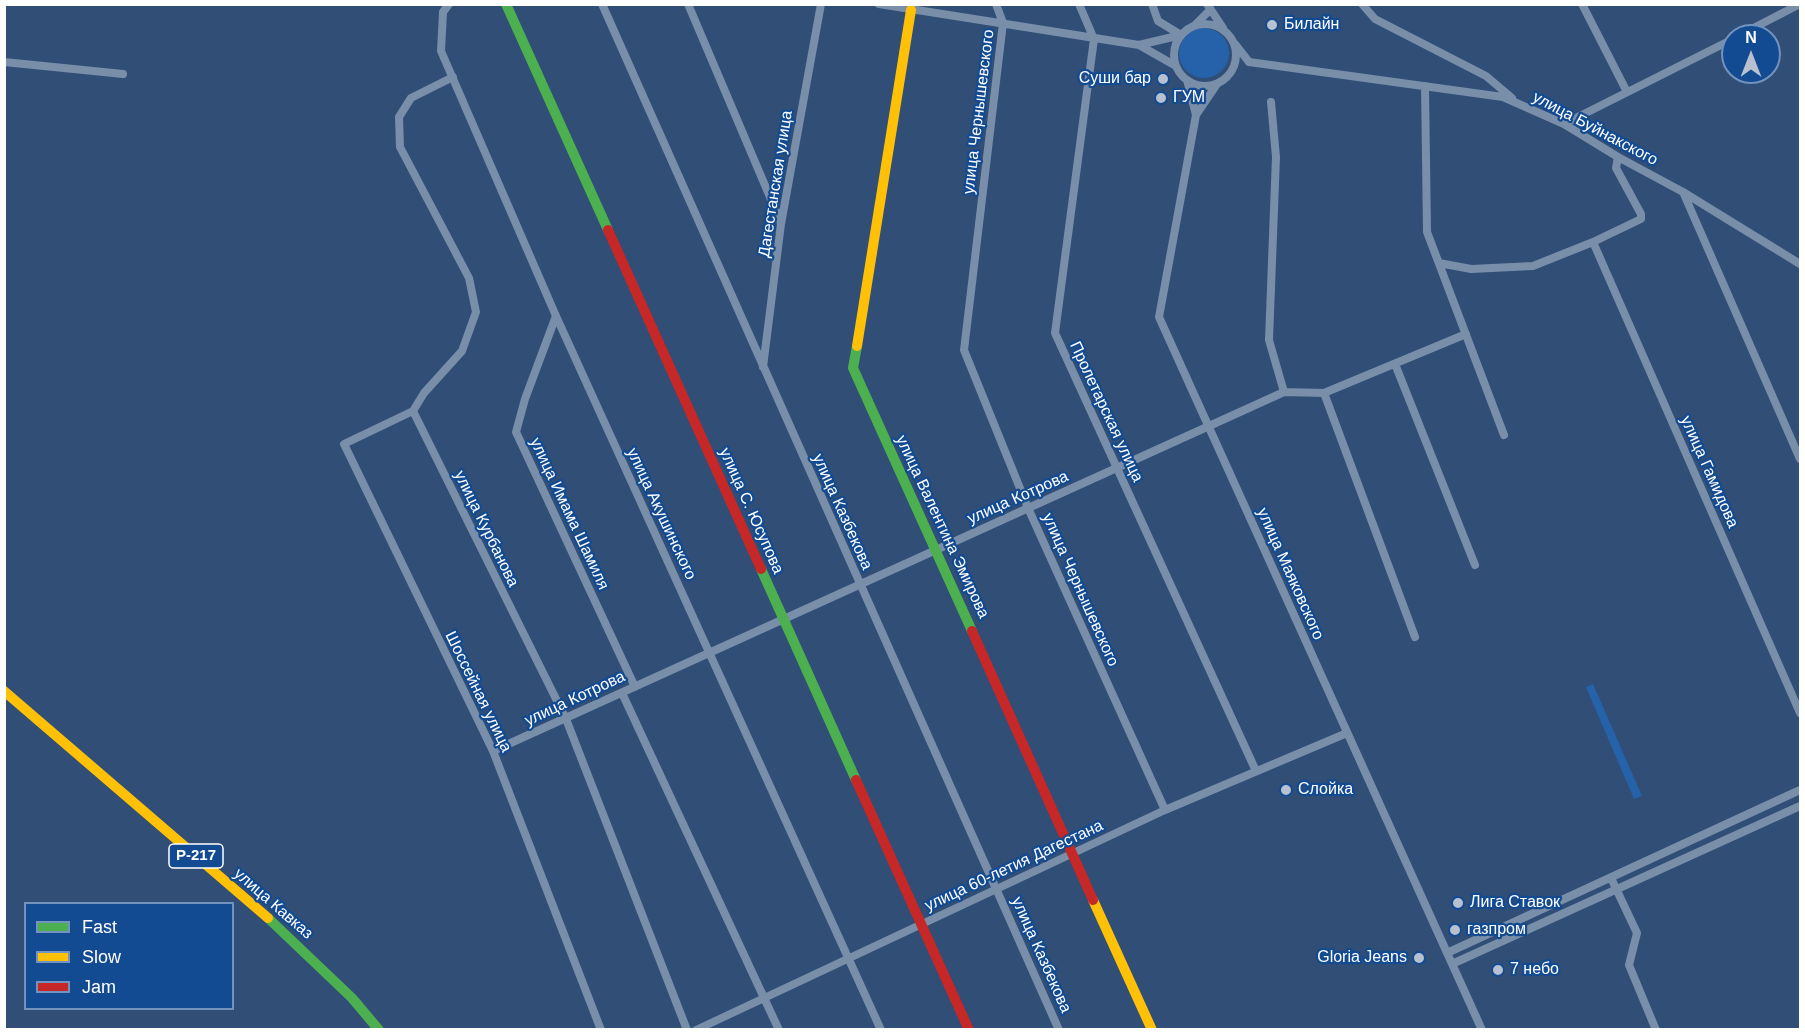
<!DOCTYPE html>
<meta charset="utf-8">
<style>
body{margin:0}
#map{position:relative;width:1805px;height:1034px;overflow:hidden;background:#304e76;font-family:Helvetica,sans-serif}
canvas{display:block}
.frame{position:absolute;inset:0;border:6px solid #fff;pointer-events:none}
.legend{position:absolute;left:24px;top:902px;width:210px;height:108px;box-sizing:border-box;background:#134b93;border:2px solid #7193be;margin:0;padding:8px 10px;list-style:none;font-size:18px;color:#fff}
.legend li{display:flex;align-items:center;gap:12px;height:30px}
.legend b{width:30px;border:2px solid #7193be}
.north{position:absolute;left:1721px;top:24px;width:60px;height:60px;box-sizing:border-box;background:#134b93;border:2px solid #7193be;border-radius:50%;rotate:0deg;font-size:16px;font-weight:700;line-height:24px;text-align:center;color:#fff}
.north::after{content:'';display:block;margin:auto;width:21px;height:27px;background:#b7c1cf;clip-path:polygon(50% 0,100% 100%,50% 72%,0 100%)}
</style>
<div id="map">
<canvas width="1805" height="1034"></canvas>
<div class="frame"></div>
<ul class="legend">
<li><b style="height:8px;background:#4caf50"></b>Fast</li>
<li><b style="height:8px;background:#ffc107"></b>Slow</li>
<li><b style="height:8px;background:#c62828"></b>Jam</li>
</ul>
<div class="north">N</div>
</div>
<script>
const g = document.querySelector('canvas').getContext('2d');
g.lineJoin = 'round';
function paint(path, color) {
  g.fillStyle = color;
  g.fill(path, 'evenodd');
}
function shape(rows) {
  const path = new Path2D();
  for (const r of rows) {
    if (r.length === 3) {
      path.moveTo(r[0] + r[2], r[1]);
      path.arc(r[0], r[1], r[2], 0, 2 * Math.PI);
      continue;
    }
    path.moveTo(r[0], r[1]);
    for (let i = 2; i < r.length; i += 2) path.lineTo(r[i], r[i + 1]);
  }
  return path;
}
function strokePath(path, color, width, dash) {
  g.strokeStyle = color;
  g.lineWidth = width;
  g.lineCap = dash ? 'butt' : 'round';
  g.setLineDash(dash || []);
  g.stroke(path);
}
function drawText(font, color, halo, rows, align = 'center') {
  g.font = font + ' Helvetica,sans-serif';
  g.lineWidth = 4.5;
  g.setLineDash([]);
  g.textBaseline = 'middle';
  g.strokeStyle = halo;
  g.fillStyle = color;
  for (const [text, x, y, turn = 0] of rows) {
    g.save();
    g.translate(x, y);
    g.rotate((+turn || 0) * Math.PI / 180);
    g.textAlign = isNaN(turn) ? turn : align;
    if (halo) g.strokeText(text, 0, 0);
    g.fillText(text, 0, 0);
    g.restore();
  }
}
paint(shape([
 [1204,53,25],
 [1593,684,1642,796,1634,799,1586,687]
]), '#2662aa');
strokePath(shape([
 [449,4,443,12,441,51,556,316,881,1030],
 [602,4,1059,1030],
 [688,4,781,223],
 [879,4,1139,45,1181,35],
 [996,4,1003,23,964,350,1028,508,1165,810],
 [1079,4,1094,39,1055,333,1256,771],
 [1152,4,1158,21,1181,35],
 [1207,4,1223,28],
 [1362,4,1375,19,1486,76,1512,98],
 [1582,4,1627,92],
 [1205,55,31],
 [1195,25,1210,10],
 [1738,36,1800,4],
 [1235,44,1249,62],
 [1139,45,1176,66],
 [4,62,123,74],
 [1249,62,1503,97,1564,124,1618,157,1683,192,1800,264],
 [453,77,411,98,399,117,400,147,469,278,476,312,462,351,424,393,413,411,566,719,687,1030],
 [1187,80,1196,115,1217,84],
 [1425,86,1427,232,1504,435],
 [1271,102,1276,157,1269,340,1284,392],
 [1196,115,1159,317,1482,1030],
 [1564,124,1733,39],
 [1683,192,1800,459],
 [1593,242,1800,713],
 [1439,263,1471,269,1533,266,1593,242,1641,219,1641,214,1616,168,1618,157],
 [556,316,525,399,516,432,635,687],
 [1395,364,1475,565],
 [763,367,781,224,821,4],
 [1324,393,1415,637],
 [413,411,344,444,493,751,601,1030],
 [622,693,779,1030],
 [493,751,1284,392,1324,393,1466,334],
 [1611,878,1637,933,1629,965,1656,1030],
 [1447,953,1800,790],
 [1452,964,1800,806],
 [696,1030,1165,810,1347,733]
]), '#788ea9', 8);
strokePath(shape([
 [506,4,608,230],
 [857,346,853,368,972,631],
 [761,569,856,780],
 [268,918,352,998,379,1030]
]), '#4caf50', 10);
strokePath(shape([
 [857,346,911,10],
 [4,691,268,918],
 [1093,900,1152,1030]
]), '#ffc107', 10);
strokePath(shape([
 [608,230,761,569],
 [972,631,1093,900],
 [856,780,969,1030]
]), '#c62828', 10);
for (const [x, y, r, color] of [
 [1272,25,6,"#b7c1cf"],
 [1163,79,6,"#b7c1cf"],
 [1161,98,6,"#b7c1cf"],
 [1286,790,6,"#b7c1cf"],
 [1458,903,6,"#b7c1cf"],
 [1455,930,6,"#b7c1cf"],
 [1419,958,6,"#b7c1cf"],
 [1498,970,6,"#b7c1cf"]
]) {
  const dot = new Path2D();
  dot.arc(x, y, r, 0, 2 * Math.PI);
  g.fillStyle = color;
  g.fill(dot);
  strokePath(dot, '#134b93', 2);
}
for (const [x, y, w] of [
 [196,856,54]
]) {
  const box = new Path2D();
  box.roundRect(x - w / 2, y - 12, w, 24, 4.5);
  g.fillStyle = '#134b93';
  g.fill(box);
  strokePath(box, '#fff', 1.5);
}
drawText('bold 15px', '#fff', null, [
 ["Р-217",196,856]
]);
drawText('16px', '#fff', '#134b93', [
 ["Билайн",1284,25],
 ["Суши бар",1151,79,"right"],
 ["ГУМ",1173,98],
 ["Слойка",1298,790],
 ["Лига Ставок",1470,903],
 ["газпром",1467,930],
 ["Gloria Jeans",1407,958,"right"],
 ["7 небо",1510,970]
], 'left');
drawText('16px', '#fff', '#134b93', [
 ["улица Чернышевского",979,112,-83],
 ["улица Буйнакского",1595,129,28],
 ["Дагестанская улица",776,184,-81],
 ["Пролетарская улица",1106,412,65],
 ["улица Гамидова",1709,472,66],
 ["улица Котрова",1018,498,-24],
 ["улица С. Юсупова",751,511,66],
 ["улица Казбекова",842,512,66],
 ["улица Имама Шамиля",569,514,65],
 ["улица Акушинского",661,514,65],
 ["улица Валентина Эмирова",942,527,65],
 ["улица Курбанова",486,529,64],
 ["улица Маяковского",1290,574,66],
 ["улица Чернышевского",1080,590,66],
 ["Шоссейная улица",478,692,64],
 ["улица Котрова",575,699,-25],
 ["улица 60-летия Дагестана",1014,866,-25],
 ["улица Кавказ",273,904,41],
 ["улица Казбекова",1041,955,66]
]);
</script>
